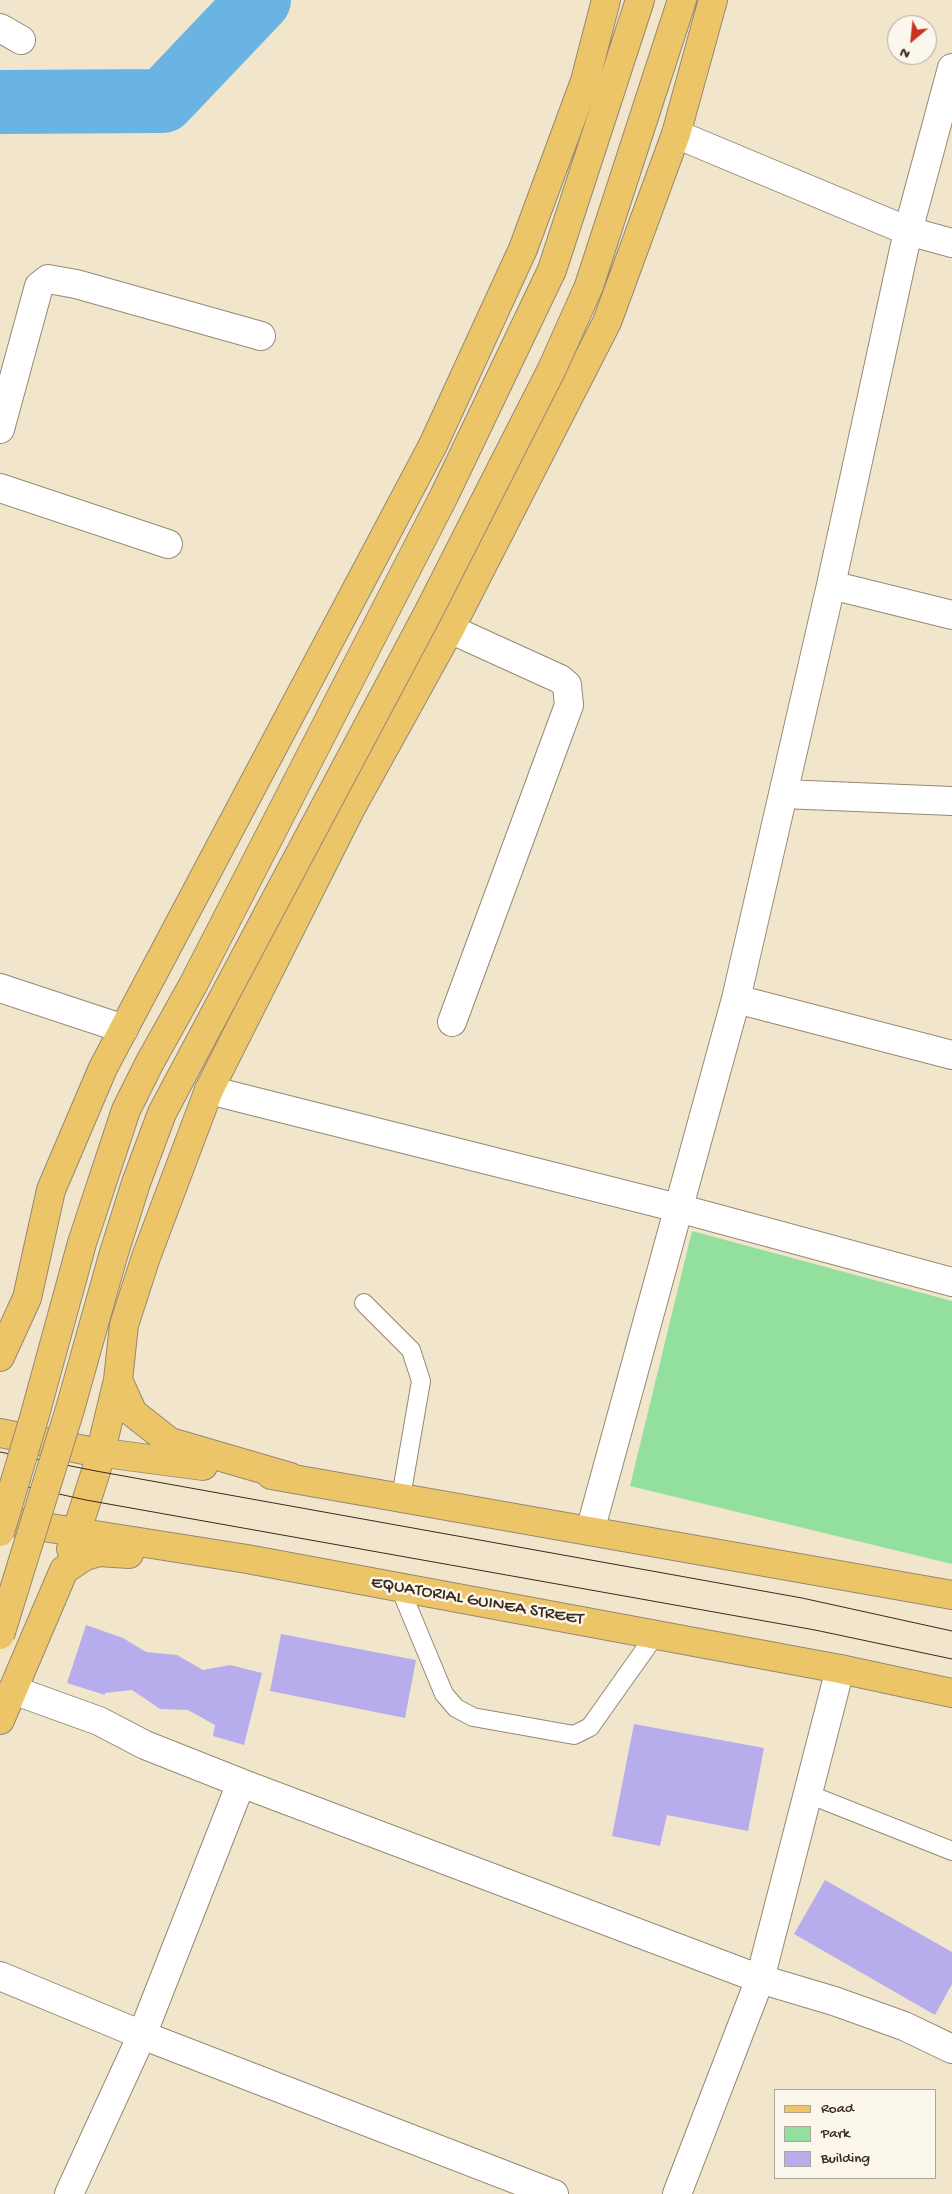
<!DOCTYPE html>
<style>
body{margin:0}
#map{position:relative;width:952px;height:2194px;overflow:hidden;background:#f1e6cb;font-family:"Gochi Hand",sans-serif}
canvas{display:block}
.legend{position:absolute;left:774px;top:2089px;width:162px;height:90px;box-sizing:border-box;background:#fbf7ec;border:1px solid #aea59a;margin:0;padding:6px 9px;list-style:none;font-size:15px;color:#3b2a1e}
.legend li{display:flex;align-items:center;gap:10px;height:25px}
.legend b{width:25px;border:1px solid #aea59a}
.north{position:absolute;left:887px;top:15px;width:50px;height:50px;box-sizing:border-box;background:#fbf7ec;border:1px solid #aea59a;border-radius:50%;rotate:208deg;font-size:14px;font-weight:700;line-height:20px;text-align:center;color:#3b2a1e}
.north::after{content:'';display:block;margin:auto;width:18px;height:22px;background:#c8321e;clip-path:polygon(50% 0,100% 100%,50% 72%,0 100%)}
</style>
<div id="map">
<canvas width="952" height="2194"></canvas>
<ul class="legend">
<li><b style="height:6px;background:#edc569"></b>Road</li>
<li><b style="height:14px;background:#93e09e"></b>Park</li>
<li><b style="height:14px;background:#b7aded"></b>Building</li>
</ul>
<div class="north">N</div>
</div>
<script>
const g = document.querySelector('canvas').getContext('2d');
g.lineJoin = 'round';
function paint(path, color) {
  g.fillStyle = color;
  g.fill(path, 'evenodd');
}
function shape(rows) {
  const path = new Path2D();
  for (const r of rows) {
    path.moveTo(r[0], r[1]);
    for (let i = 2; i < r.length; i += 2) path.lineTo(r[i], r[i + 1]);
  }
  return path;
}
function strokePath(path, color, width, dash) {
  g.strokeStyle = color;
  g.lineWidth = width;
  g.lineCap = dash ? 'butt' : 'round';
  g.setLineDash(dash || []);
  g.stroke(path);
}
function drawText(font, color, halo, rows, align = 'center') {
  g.font = font + ' "Gochi Hand",sans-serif';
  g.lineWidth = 5;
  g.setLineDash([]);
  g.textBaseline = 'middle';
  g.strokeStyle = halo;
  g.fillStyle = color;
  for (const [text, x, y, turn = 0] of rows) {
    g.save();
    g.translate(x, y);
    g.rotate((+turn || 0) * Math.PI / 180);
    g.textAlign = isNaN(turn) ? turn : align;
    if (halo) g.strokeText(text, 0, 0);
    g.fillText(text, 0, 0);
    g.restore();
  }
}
paint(shape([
 [692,1231,952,1301,952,1564,630,1486]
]), '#93e09e');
strokePath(shape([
 [0,102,163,101,259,0]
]), '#6ab4e3', 64);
paint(shape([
 [86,1625,123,1638,146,1652,177,1655,203,1670,230,1665,262,1673,244,1745,213,1736,215,1725,188,1710,160,1709,132,1690,105,1693,105,1695,67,1683],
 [281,1634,416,1660,405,1718,270,1691],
 [634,1724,764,1748,748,1831,667,1815,660,1846,612,1836],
 [825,1880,952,1952,952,1984,935,2015,794,1934]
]), '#b7aded');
const lane = shape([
 [364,1303,411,1350,421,1381,401,1497],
 [400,1588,444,1694,456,1708,473,1717,574,1735,590,1727,656,1634],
 [808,1794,952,1851]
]);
const street = shape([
 [0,28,21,40],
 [676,134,908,231,952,243],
 [0,429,39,286,48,279,76,284,261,336],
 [0,488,168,544],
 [831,585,952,615],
 [450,629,560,679,567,685,569,705,452,1022],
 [783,794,952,801],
 [0,988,124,1029],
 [736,999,952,1055],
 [209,1090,678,1208,952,1282],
 [590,1531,736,999,831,585,908,231,952,68],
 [13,1690,99,1721,145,1745,241,1783],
 [0,1976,142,2035,554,2194],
 [69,2194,142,2035,241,1783,760,1979,834,2001,904,2026,952,2049],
 [677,2194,760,1979,840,1669]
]);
const primary = shape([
 [552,270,640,0],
 [589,286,682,0],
 [0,1357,27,1298,51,1190,103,1068,433,445,523,249,585,81,606,0],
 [0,1433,89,1451,203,1466],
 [271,1475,952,1595],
 [290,1477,170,1442,133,1413,118,1380,124,1325,146,1257,209,1090,351,808,450,629,607,322,676,134,713,0],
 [0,1520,247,1559,840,1669,952,1693],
 [71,1549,96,1471,118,1380],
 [0,1720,64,1570,85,1556,99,1552,129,1554]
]);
strokePath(lane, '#968874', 20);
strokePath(street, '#968874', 30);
strokePath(primary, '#968874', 30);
strokePath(lane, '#fff', 18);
strokePath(street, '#fff', 28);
strokePath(primary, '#edc569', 28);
strokePath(shape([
 [0,1452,96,1471,802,1598,952,1631],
 [0,1481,86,1500,815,1630,952,1659]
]), '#3b2a1e', 1);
const primaryBridge = shape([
 [0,1532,34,1418,82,1243,126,1110,150,1062,193,985,444,496,552,270],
 [0,1635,70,1409,113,1256,136,1183,162,1113,428,613,552,369,589,286]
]);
strokePath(primaryBridge, '#968874', 30, []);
strokePath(primaryBridge, '#edc569', 28);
drawText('18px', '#3b2a1e', '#fbf7ec', [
 ["EQUATORIAL GUINEA STREET",477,1602,10]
]);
</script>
